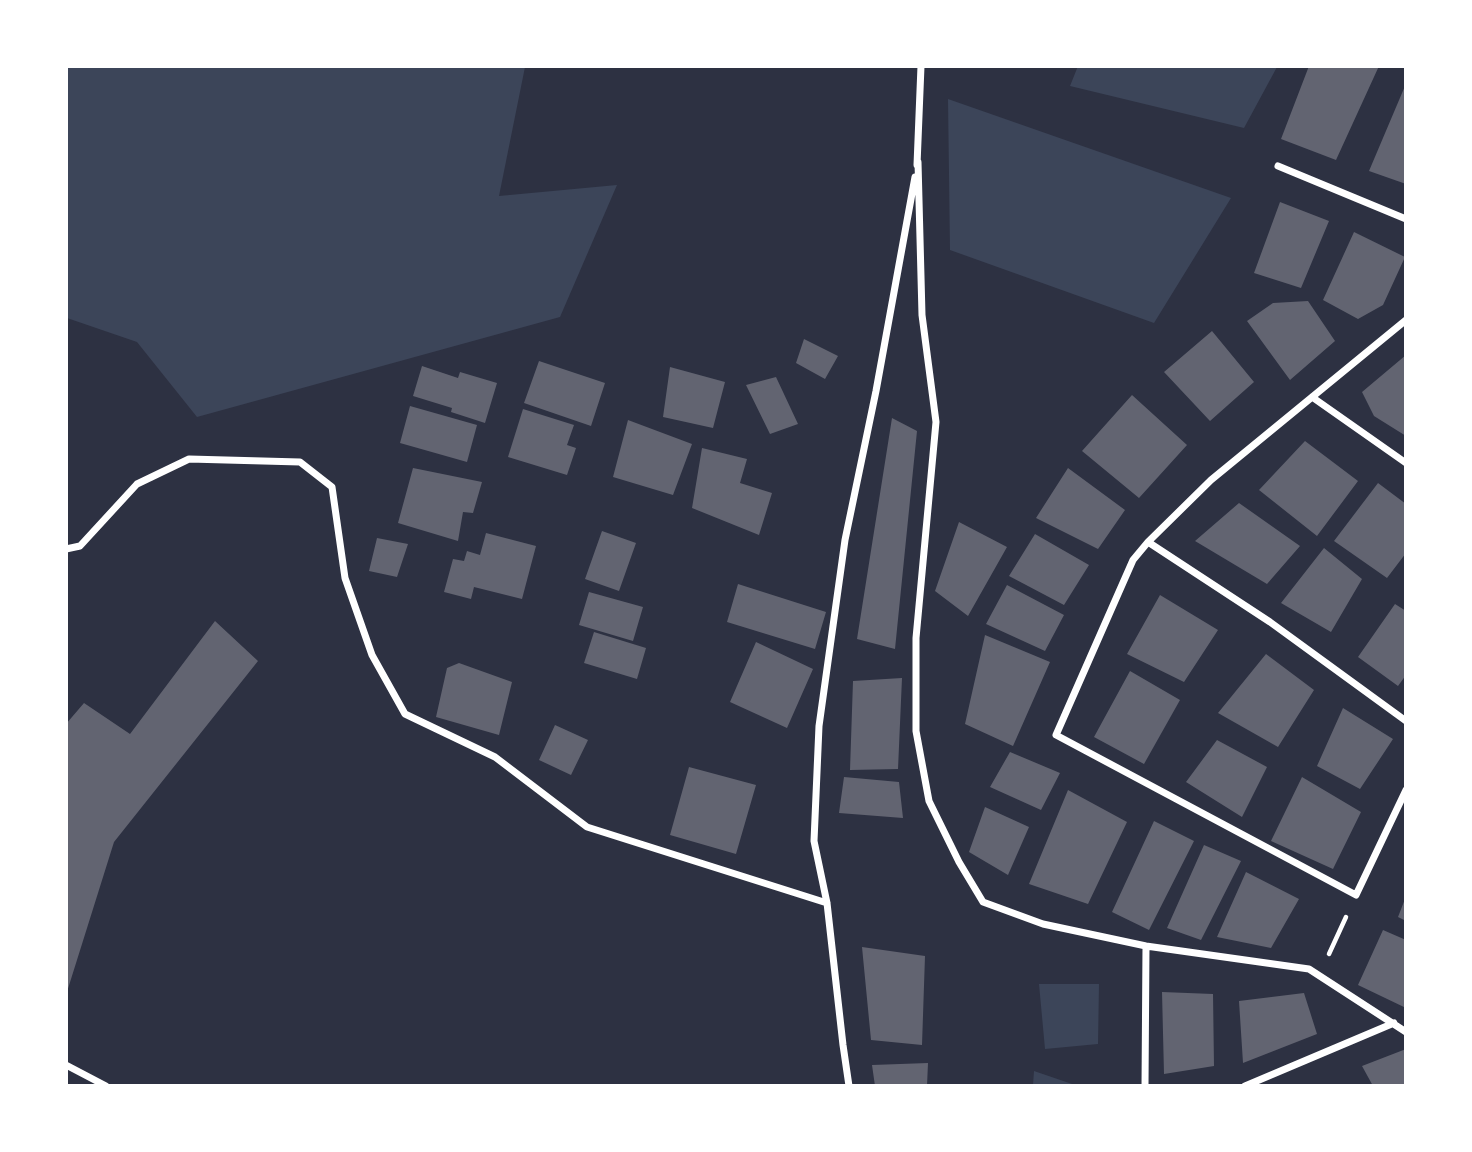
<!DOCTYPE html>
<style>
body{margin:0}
#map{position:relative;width:1472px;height:1152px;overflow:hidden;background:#2d3142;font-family:"Titillium Web",sans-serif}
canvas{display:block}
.frame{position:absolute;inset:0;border:68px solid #fff;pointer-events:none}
</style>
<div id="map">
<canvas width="1472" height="1152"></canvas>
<div class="frame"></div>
</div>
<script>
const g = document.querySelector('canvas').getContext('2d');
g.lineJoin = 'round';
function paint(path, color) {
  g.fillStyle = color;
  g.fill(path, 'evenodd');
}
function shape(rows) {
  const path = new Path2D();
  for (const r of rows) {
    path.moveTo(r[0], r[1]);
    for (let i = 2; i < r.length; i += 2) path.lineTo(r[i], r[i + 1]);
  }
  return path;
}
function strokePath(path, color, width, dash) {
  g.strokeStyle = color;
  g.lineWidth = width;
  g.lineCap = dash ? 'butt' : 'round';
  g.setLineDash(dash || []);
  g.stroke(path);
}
paint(shape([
 [67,66,525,67,499,196,617,185,560,317,197,417,137,342,67,318],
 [1078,66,1277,66,1277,67,1244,128,1070,86],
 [948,99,1231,198,1154,323,950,250],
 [1039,984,1099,984,1098,1044,1045,1049],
 [1034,1071,1075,1085,1033,1085]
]), '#3c4559');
paint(shape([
 [1309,66,1379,66,1336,160,1281,139],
 [1405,86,1406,86,1406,184,1369,171],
 [1280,202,1329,221,1301,288,1254,273],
 [1354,232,1405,257,1383,305,1358,319,1323,300],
 [1308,301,1335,341,1290,380,1247,321,1273,303],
 [1212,331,1254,382,1210,421,1164,372],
 [804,339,838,356,825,379,796,363],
 [1406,355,1406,436,1374,416,1362,392],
 [539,361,605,383,591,426,524,403],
 [422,366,458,378,460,372,497,383,485,423,451,412,452,408,413,396],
 [670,367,725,382,713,428,663,417],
 [776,377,798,424,770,434,746,385],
 [1132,395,1187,445,1139,498,1082,451],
 [410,406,477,425,467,462,400,443],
 [523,409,574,425,567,445,576,448,567,475,508,457],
 [892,418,917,431,895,649,857,639],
 [628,420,692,444,673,495,613,477],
 [1305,441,1358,481,1317,536,1259,490],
 [702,448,747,459,740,483,772,493,759,535,692,508],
 [413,468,482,482,473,513,463,512,458,541,398,523],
 [1068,468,1125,510,1098,549,1036,518],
 [1378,483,1406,504,1406,553,1387,578,1334,541],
 [1239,503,1300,546,1267,584,1195,541],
 [959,522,1007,547,968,616,935,591],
 [602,531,636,543,619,591,585,579],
 [486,533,536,546,522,599,474,587,471,599,444,592,453,559,464,561,467,551,480,555],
 [1035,534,1089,565,1064,605,1009,576],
 [377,538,408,544,397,577,369,571],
 [1324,548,1362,579,1331,632,1281,603],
 [738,584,826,612,815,649,727,622],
 [1007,585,1064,615,1045,651,986,624],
 [589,592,643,607,633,641,579,625],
 [1160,595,1218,630,1184,682,1127,654],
 [1395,604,1406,611,1406,675,1398,686,1358,657],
 [215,621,258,661,114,842,66,995,66,724,84,703,130,734],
 [594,632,646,648,637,679,584,663],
 [985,635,1050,662,1013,746,965,724],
 [756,642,813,669,787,728,730,702],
 [1266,654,1314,690,1278,747,1218,713],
 [459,663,512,682,499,735,436,717,447,668],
 [1130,671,1180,700,1144,764,1094,737],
 [902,678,898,769,850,770,853,681],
 [1343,708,1393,739,1360,789,1317,766],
 [555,725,588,740,571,775,539,760],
 [1217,740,1267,767,1242,817,1186,782],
 [1010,752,1060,773,1041,810,990,787],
 [689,767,756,785,736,854,670,835],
 [844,777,899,782,903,818,839,813],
 [1302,777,1361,812,1333,869,1271,841],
 [1068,790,1127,822,1088,904,1029,884],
 [985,807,1029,827,1008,875,969,852],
 [1154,821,1194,841,1149,930,1112,912],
 [1204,845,1241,861,1201,940,1167,928],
 [1246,872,1299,899,1271,948,1217,937],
 [1405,899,1406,899,1406,921,1398,917],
 [1383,930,1406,940,1406,1008,1358,985],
 [862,947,925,956,922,1045,871,1040],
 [1162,992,1213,994,1214,1066,1164,1074],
 [1304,993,1317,1034,1243,1063,1239,1001],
 [1406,1049,1406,1086,1373,1086,1362,1066],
 [928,1063,927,1086,875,1086,872,1065]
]), '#626471');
strokePath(shape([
 [1329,954,1346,917]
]), '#fff', 4.5);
strokePath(shape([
 [918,162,922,315,936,422,916,638,916,731,929,801,959,862,983,902,1043,924,1146,946,1309,969,1406,1032],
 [917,165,921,66],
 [1278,166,1406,219],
 [1406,320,1211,480,1148,542,1133,560,1056,735,1356,895,1406,790],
 [1312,397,1406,463],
 [1148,542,1270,622,1406,721],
 [66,549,80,546,137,484,189,459,300,462,332,487,345,578,372,655,405,714,495,757,587,827,827,903],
 [66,1065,106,1086],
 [849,1086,843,1045,827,903,814,841,819,726,845,540,876,391,915,177],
 [1145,1086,1146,946],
 [1245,1086,1394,1023]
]), '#fff', 7);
</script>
